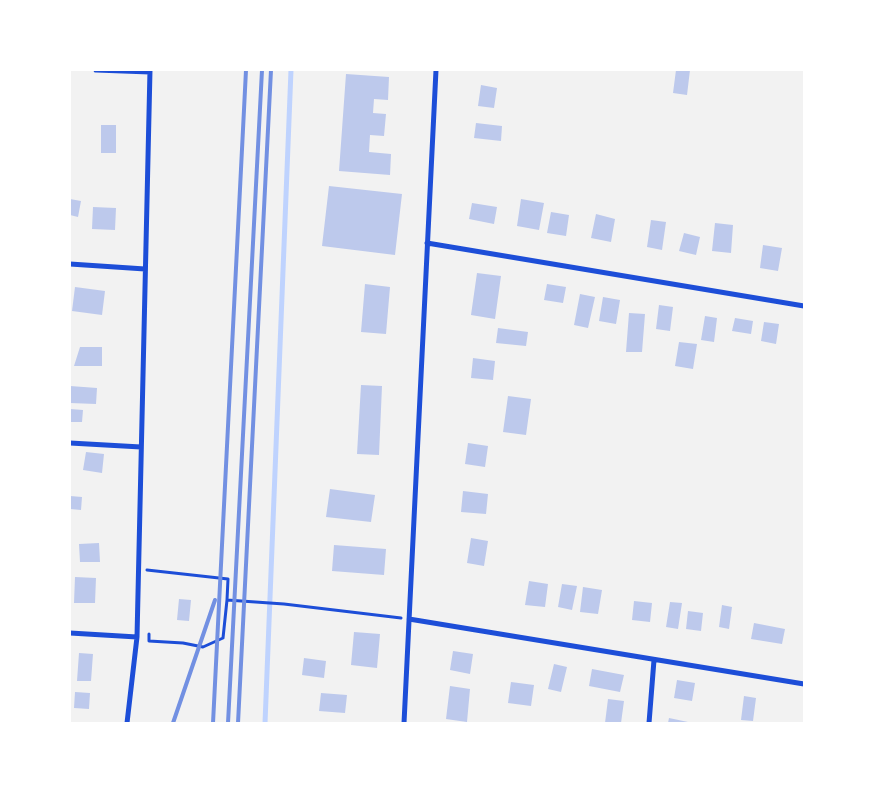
<!DOCTYPE html>
<style>
body{margin:0}
#map{position:relative;width:874px;height:793px;overflow:hidden;background:#f2f2f2;font-family:"Fira Sans",sans-serif}
canvas{display:block}
.frame{position:absolute;inset:0;border:71px solid #fff;pointer-events:none}
</style>
<div id="map">
<canvas width="874" height="793"></canvas>
<div class="frame"></div>
</div>
<script>
const g = document.querySelector('canvas').getContext('2d');
g.lineJoin = 'round';
function shape(rows) {
  const path = new Path2D();
  for (const r of rows) {
    path.moveTo(r[0], r[1]);
    for (let i = 2; i < r.length; i += 2) path.lineTo(r[i], r[i + 1]);
  }
  return path;
}
function strokePath(path, color, width, dash) {
  g.strokeStyle = color;
  g.lineWidth = width;
  g.lineCap = dash ? 'butt' : 'round';
  g.setLineDash(dash || []);
  g.stroke(path);
}
function paint(path, color) {
  g.fillStyle = color;
  g.fill(path, 'evenodd');
}
strokePath(shape([
 [265,723,291,70]
]), '#bfd3fe', 5);
paint(shape([
 [676,70,690,70,687,95,673,93],
 [346,74,389,77,388,100,374,99,373,113,386,114,384,136,370,135,369,152,391,154,390,175,339,171],
 [481,85,497,88,494,108,478,106],
 [476,123,502,126,501,141,474,138],
 [101,125,116,125,116,153,101,153],
 [329,186,402,194,395,255,322,246],
 [70,199,81,201,78,217,70,215],
 [521,199,544,203,539,230,517,226],
 [472,203,497,207,494,224,469,219],
 [93,207,116,208,115,230,92,229],
 [551,212,569,215,566,236,547,233],
 [596,214,615,219,611,242,591,238],
 [651,220,666,222,662,250,647,247],
 [715,223,733,225,731,253,712,251],
 [684,233,700,237,696,255,679,251],
 [763,245,782,248,778,271,760,268],
 [477,273,501,276,495,319,471,315],
 [365,284,390,287,386,334,361,332],
 [547,284,566,287,563,303,544,300],
 [75,287,105,291,102,315,72,311],
 [580,294,595,297,588,328,574,325],
 [603,297,620,300,616,324,599,321],
 [659,305,673,307,670,331,656,329],
 [629,313,645,314,642,352,626,352],
 [705,316,717,318,714,342,701,340],
 [735,318,753,321,751,334,732,331],
 [764,322,779,324,776,344,761,341],
 [498,328,528,332,526,346,496,343],
 [679,342,697,344,693,369,675,366],
 [80,347,102,347,102,366,74,366],
 [473,358,495,361,493,380,471,378],
 [361,385,382,386,379,455,357,454],
 [70,386,97,388,96,404,70,403],
 [508,396,531,399,526,435,503,432],
 [70,409,83,410,82,422,70,422],
 [468,443,488,446,485,467,465,464],
 [86,452,104,454,102,473,83,470],
 [330,489,375,495,371,522,326,517],
 [463,491,488,494,486,514,461,512],
 [70,496,82,497,81,510,70,509],
 [471,538,488,541,484,566,467,563],
 [99,543,100,562,80,562,79,544],
 [334,545,386,549,384,575,332,571],
 [75,577,96,578,95,603,74,603],
 [529,581,548,584,545,607,525,605],
 [562,584,577,586,572,610,558,607],
 [583,587,602,590,598,614,580,612],
 [179,599,191,600,189,621,177,620],
 [634,601,652,603,650,622,632,620],
 [670,602,682,603,678,629,666,627],
 [722,605,732,607,729,629,719,627],
 [688,611,703,613,701,631,686,629],
 [754,623,785,629,782,644,751,639],
 [354,632,380,634,377,668,351,665],
 [453,651,473,654,470,674,450,670],
 [79,653,93,654,91,681,77,681],
 [304,658,326,661,324,678,302,675],
 [554,664,567,667,561,692,548,689],
 [592,669,624,675,620,692,589,686],
 [677,680,695,683,692,701,674,698],
 [511,682,534,685,531,706,508,703],
 [450,686,470,689,467,722,446,719],
 [75,692,90,693,89,709,74,708],
 [321,693,347,695,345,713,319,711],
 [744,696,756,698,753,721,741,720],
 [608,699,624,701,621,723,605,723],
 [669,718,688,722,688,723,668,723]
]), '#bdc9ec');
strokePath(shape([
 [147,570,228,579,227,600],
 [149,634,149,641,183,643,203,647,223,638,227,600,284,604,401,618]
]), '#1d4ed8', 3);
strokePath(shape([
 [96,70,150,72],
 [427,243,804,306],
 [70,264,145,269],
 [70,443,141,447],
 [409,619,804,684],
 [70,633,137,637],
 [127,723,137,637,150,70],
 [404,723,436,70],
 [649,723,654,660]
]), '#1d4ed8', 5);
strokePath(shape([
 [173,723,215,600],
 [213,723,246,70],
 [228,723,262,70],
 [238,723,271,70]
]), '#7290e2', 4);
</script>
